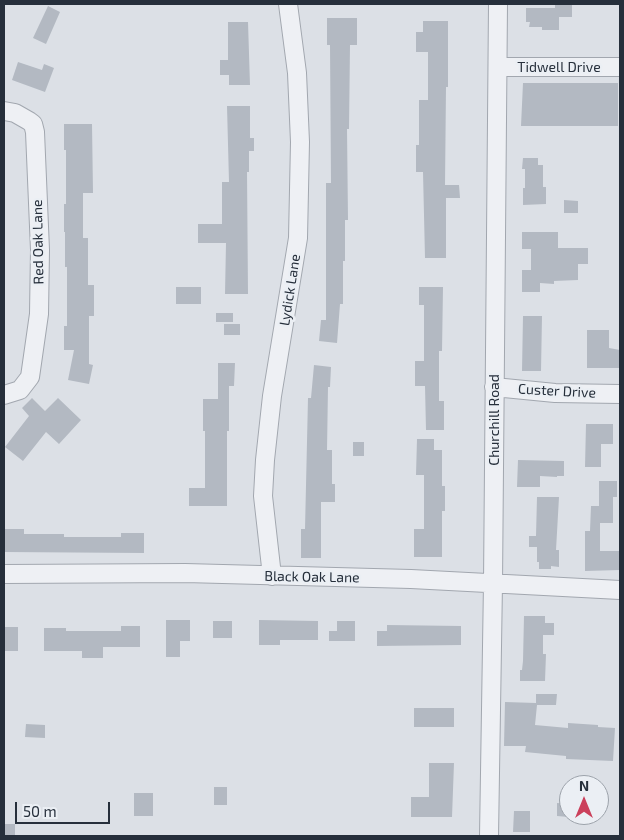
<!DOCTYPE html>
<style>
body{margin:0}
#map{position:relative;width:624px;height:840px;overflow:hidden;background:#dce0e6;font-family:"Exo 2",sans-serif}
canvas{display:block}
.frame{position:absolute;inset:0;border:5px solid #262f3b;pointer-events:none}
.north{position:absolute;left:559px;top:775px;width:50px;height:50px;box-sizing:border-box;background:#ebeff4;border:1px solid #9ca2aa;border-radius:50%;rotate:0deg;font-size:14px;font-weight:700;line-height:20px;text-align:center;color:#262f3b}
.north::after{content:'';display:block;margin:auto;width:18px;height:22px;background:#cb405b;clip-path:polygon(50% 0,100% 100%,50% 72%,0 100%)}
.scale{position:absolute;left:15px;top:802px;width:95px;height:22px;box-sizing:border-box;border:2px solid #262f3b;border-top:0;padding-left:6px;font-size:15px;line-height:18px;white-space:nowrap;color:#262f3b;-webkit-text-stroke:4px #ebeff4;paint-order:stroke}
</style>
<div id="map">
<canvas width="624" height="840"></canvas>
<div class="frame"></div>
<div class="north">N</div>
<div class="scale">50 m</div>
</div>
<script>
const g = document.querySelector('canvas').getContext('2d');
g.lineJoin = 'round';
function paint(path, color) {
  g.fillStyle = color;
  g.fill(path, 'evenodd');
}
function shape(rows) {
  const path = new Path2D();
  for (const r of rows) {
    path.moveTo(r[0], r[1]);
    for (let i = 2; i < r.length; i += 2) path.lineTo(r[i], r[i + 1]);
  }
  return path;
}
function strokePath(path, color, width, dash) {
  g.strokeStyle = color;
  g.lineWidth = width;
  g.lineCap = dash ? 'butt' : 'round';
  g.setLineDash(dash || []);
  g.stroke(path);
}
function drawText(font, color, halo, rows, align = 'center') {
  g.font = font + ' "Exo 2",sans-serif';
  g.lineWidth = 5;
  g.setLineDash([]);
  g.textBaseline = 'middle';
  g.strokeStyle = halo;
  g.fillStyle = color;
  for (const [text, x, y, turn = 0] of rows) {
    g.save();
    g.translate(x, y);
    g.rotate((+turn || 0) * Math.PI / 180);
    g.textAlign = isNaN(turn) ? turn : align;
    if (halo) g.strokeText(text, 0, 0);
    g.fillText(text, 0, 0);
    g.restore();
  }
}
paint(shape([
 [555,4,572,4,572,17,559,17,559,30,542,30,542,27,529,27,530,22,526,22,526,8,555,8],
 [48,6,60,12,46,44,33,38],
 [327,18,357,18,357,45,350,45,349,129,347,129,348,220,345,220,345,261,343,261,343,304,340,304,337,343,319,341,321,320,326,320,326,183,331,183,330,45,327,45],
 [423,21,448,21,448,87,446,87,445,185,459,185,460,198,446,198,446,258,425,258,423,172,416,172,416,145,419,145,419,100,428,100,428,52,416,52,416,32,423,32],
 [228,22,248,22,250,85,229,85,229,75,220,75,220,60,228,60],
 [18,62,42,70,44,64,54,68,45,92,12,80],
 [523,83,618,83,618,126,521,126],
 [227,106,250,106,250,138,254,138,254,151,249,151,249,172,247,172,248,294,225,294,226,243,198,243,198,224,222,224,222,182,229,182],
 [64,124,92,124,93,193,83,193,83,238,88,238,88,285,94,285,94,316,89,316,89,364,93,365,89,384,68,380,74,350,64,350,64,326,67,326,67,267,65,267,65,232,64,232,64,204,66,204,66,150,64,150],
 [523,158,538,158,538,165,543,165,543,187,546,187,546,204,523,205,523,188,525,188,525,169,522,169],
 [564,200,578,201,578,213,564,213],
 [522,232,558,232,558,248,588,248,588,264,578,264,578,280,554,281,554,284,540,283,540,292,522,292,522,270,531,270,531,249,522,249],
 [176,287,201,287,201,304,176,304],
 [419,287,443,287,442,351,439,351,439,401,444,401,444,430,426,430,425,386,415,386,415,361,424,361,424,305,419,305],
 [216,313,233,313,233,322,216,322],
 [523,316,542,316,541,371,522,371],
 [224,324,240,324,240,335,224,335],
 [587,330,609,330,609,348,620,350,620,368,587,368],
 [218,363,235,363,234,386,229,386,229,431,227,431,227,506,189,506,189,488,205,488,205,431,203,431,203,399,218,399],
 [314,365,331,367,330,387,328,387,327,450,332,450,332,484,335,484,335,502,321,502,321,558,301,558,301,529,305,529,308,398,311,398],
 [32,398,45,411,58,398,81,420,59,444,46,432,23,461,5,447,29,416,22,408],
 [586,424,613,424,613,444,601,444,601,467,585,467],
 [417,439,434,439,434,450,442,450,442,486,445,486,445,511,442,511,442,557,414,557,414,529,424,529,424,475,416,475],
 [353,442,364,442,364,456,353,456],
 [518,460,564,461,564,476,557,476,557,477,540,476,540,487,517,487],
 [599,481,617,481,617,497,613,497,613,523,600,523,600,551,620,551,620,570,585,571,585,531,590,531,591,506,599,506],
 [537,497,559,497,556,550,559,550,559,567,551,566,551,569,539,569,539,562,537,562,537,547,529,547,529,536,536,536],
 [4,529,24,529,24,534,64,534,64,537,121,537,121,533,144,533,144,553,4,552],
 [524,616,545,616,545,623,554,623,554,635,543,635,543,654,546,654,545,681,520,681,520,670,522,670,523,661],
 [166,620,190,620,190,641,180,641,180,657,166,657],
 [259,620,318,621,318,640,280,640,280,645,259,645],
 [213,621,232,621,232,638,213,638],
 [337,621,355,621,355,641,329,641,329,631,337,631],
 [387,625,461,626,461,645,377,646,377,631,387,631],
 [121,626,140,626,140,647,103,647,103,658,82,658,82,651,44,651,44,628,66,628,66,631,121,631],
 [4,627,18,627,18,651,4,651],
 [536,694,557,694,556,705,537,705,535,725,568,728,568,723,598,725,598,727,615,728,613,761,566,759,566,756,525,752,526,746,504,746,505,702,536,703],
 [414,708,454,708,454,727,414,727],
 [26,724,45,725,45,738,25,737],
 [429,763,454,763,452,817,411,817,411,797,429,797],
 [214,787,227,787,227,805,214,805],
 [134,793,153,793,153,816,134,816],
 [557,803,569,804,569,817,557,816],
 [514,811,530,811,530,832,513,832],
 [4,824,15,824,15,836,4,836]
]), '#b3b9c2');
const minor = shape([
 [498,67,620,67],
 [4,111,15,113,29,121,33,124,35,132,40,250,39,314,30,377,20,390,4,395],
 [494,387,555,393,620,394],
 [4,574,185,573,411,579,620,590],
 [272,576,263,496,265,460,272,396,298,238,300,142,297,73,288,4],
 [489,836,493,583,498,4]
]);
strokePath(minor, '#a2a7af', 20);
strokePath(minor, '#eef0f4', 18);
drawText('14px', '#262f3b', '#ebeff4', [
 ["Tidwell Drive",559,67],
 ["Red Oak Lane",38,242,-91],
 ["Lydick Lane",290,290,-81],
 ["Custer Drive",557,391,3],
 ["Churchill Road",494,420,-90],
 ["Black Oak Lane",312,577,1]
]);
</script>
